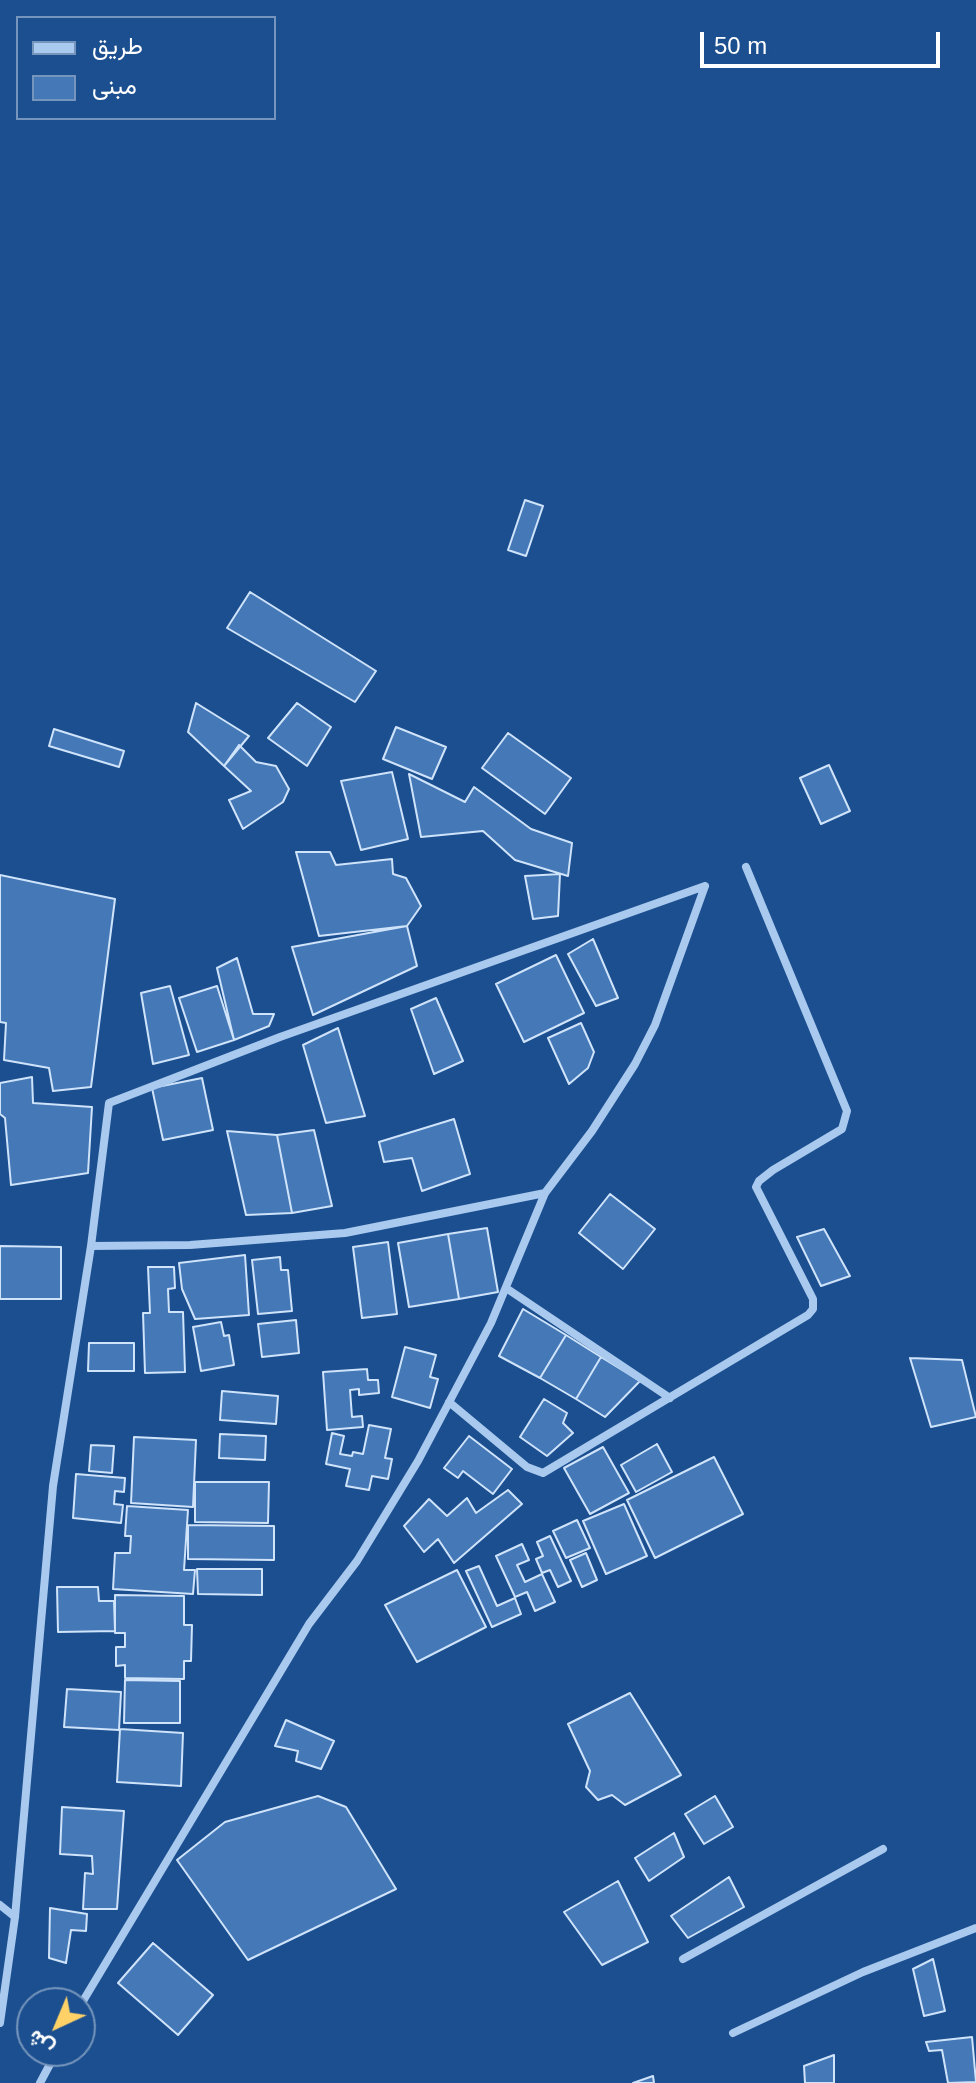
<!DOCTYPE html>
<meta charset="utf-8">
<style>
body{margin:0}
#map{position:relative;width:976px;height:2083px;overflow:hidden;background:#1b4f8f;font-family:Helvetica,Vazirmatn,sans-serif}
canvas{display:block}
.legend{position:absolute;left:16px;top:16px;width:260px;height:104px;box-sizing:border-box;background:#1b4f8f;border:2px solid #7695bc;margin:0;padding:10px 14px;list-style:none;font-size:24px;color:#fff}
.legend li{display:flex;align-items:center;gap:16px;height:40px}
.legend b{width:40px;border:2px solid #7695bc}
.north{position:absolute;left:16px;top:1987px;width:80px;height:80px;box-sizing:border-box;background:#1b4f8f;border:2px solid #7695bc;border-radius:50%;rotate:224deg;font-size:22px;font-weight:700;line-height:32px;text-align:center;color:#fff}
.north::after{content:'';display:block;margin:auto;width:28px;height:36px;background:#ffd166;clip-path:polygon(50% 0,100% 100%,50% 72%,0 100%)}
.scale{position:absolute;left:700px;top:32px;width:240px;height:36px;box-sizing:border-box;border:4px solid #fff;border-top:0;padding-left:10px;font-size:24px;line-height:28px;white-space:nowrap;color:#fff;-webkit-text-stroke:6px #1b4f8f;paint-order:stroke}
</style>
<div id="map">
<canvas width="976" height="2083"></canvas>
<ul class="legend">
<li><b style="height:10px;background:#a9c9ee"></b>طريق</li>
<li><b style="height:22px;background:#4478b7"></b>مبنى</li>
</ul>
<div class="north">ش</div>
<div class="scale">50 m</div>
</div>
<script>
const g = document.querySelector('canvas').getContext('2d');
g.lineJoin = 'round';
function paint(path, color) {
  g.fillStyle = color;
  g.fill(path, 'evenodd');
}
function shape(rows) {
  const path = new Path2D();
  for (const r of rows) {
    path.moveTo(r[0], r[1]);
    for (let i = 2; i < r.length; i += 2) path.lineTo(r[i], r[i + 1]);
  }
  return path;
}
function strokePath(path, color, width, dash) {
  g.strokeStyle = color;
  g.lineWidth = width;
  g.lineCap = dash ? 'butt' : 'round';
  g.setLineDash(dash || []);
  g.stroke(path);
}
const building = shape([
 [525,500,543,506,526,556,508,550,525,500],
 [250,592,376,671,355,702,227,628,250,592],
 [196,703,249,736,224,766,188,732,196,703],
 [297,703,331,727,307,766,268,738,297,703],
 [396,727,446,747,432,779,383,759,396,727],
 [54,729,124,751,119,767,49,746,54,729],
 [508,733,571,778,545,814,482,768,508,733],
 [239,745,256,762,276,766,289,789,283,802,243,829,229,800,251,791,224,766,239,745],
 [829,765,850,811,821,824,800,778,829,765],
 [392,772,408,839,361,850,341,781,392,772],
 [409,774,465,802,474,787,531,829,572,843,568,876,515,860,483,831,421,837,409,774],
 [296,852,330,852,336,865,392,859,393,874,406,878,421,906,407,926,319,936,296,852],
 [560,874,558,916,533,919,525,876,560,874],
 [0,875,115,899,91,1087,53,1091,49,1068,4,1060,6,1023,0,1022,0,875],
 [407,926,417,966,313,1015,292,947,407,926],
 [593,939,618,998,596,1006,568,954,593,939],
 [556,955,584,1013,524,1042,496,984,556,955],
 [237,958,253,1014,274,1014,269,1026,234,1040,217,968,237,958],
 [170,986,189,1055,153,1064,141,993,170,986],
 [217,986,234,1040,197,1052,179,998,217,986],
 [436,998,463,1061,434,1074,411,1009,436,998],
 [581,1023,594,1052,588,1068,569,1084,548,1038,581,1023],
 [338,1028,365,1116,326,1123,303,1045,338,1028],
 [32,1077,33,1103,92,1107,88,1173,11,1185,5,1118,0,1114,0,1083,32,1077],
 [202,1078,213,1130,163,1140,152,1088,202,1078],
 [454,1119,470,1174,422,1191,412,1158,384,1162,379,1142,454,1119],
 [314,1130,332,1206,292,1213,277,1135,314,1130],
 [227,1131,277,1135,292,1213,246,1215,227,1131],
 [610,1194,655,1229,623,1269,579,1233,610,1194],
 [487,1228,498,1292,459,1299,448,1234,487,1228],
 [824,1229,850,1276,821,1286,797,1237,824,1229],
 [448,1234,459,1299,409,1307,398,1243,448,1234],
 [388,1242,397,1314,362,1318,353,1247,388,1242],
 [0,1246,61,1247,61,1299,0,1299,0,1246],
 [245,1255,249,1315,195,1319,182,1289,179,1263,245,1255],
 [280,1257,281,1270,288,1270,292,1311,258,1314,252,1260,280,1257],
 [148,1267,174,1267,175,1288,168,1289,169,1312,183,1312,185,1372,145,1373,143,1313,150,1313,148,1267],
 [523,1309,566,1335,540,1378,499,1356,523,1309],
 [296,1320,299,1353,262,1357,258,1324,296,1320],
 [221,1322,224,1336,229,1335,234,1365,201,1371,193,1327,221,1322],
 [566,1335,601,1357,576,1399,540,1378,566,1335],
 [89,1343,134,1343,134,1371,88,1371,89,1343],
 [405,1347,436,1355,430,1377,438,1379,430,1408,392,1397,405,1347],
 [601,1357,640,1381,605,1417,576,1399,601,1357],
 [910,1358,962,1360,976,1417,931,1427,910,1358],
 [367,1369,368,1380,378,1380,379,1393,359,1395,359,1389,350,1390,352,1417,362,1416,363,1427,327,1430,323,1372,367,1369],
 [222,1391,278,1396,276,1424,220,1420,222,1391],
 [544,1399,567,1413,563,1423,573,1433,547,1456,520,1437,544,1399],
 [369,1425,391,1429,385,1458,392,1459,388,1479,372,1476,369,1490,346,1486,350,1469,326,1464,332,1433,344,1436,340,1454,352,1456,353,1452,363,1454,369,1425],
 [220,1434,266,1436,265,1460,219,1458,220,1434],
 [469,1436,512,1469,493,1494,463,1471,458,1478,444,1468,469,1436],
 [134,1437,196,1440,193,1507,131,1503,134,1437],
 [657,1444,672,1472,636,1492,621,1465,657,1444],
 [91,1445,114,1446,112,1473,89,1471,91,1445],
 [603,1447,629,1493,590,1514,564,1468,603,1447],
 [714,1457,743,1514,655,1558,627,1500,714,1457],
 [76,1474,125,1478,124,1492,115,1491,114,1504,123,1505,121,1523,73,1518,76,1474],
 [195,1482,269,1482,268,1523,195,1522,195,1482],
 [508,1490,522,1504,454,1563,438,1539,424,1552,404,1526,429,1499,447,1516,467,1498,476,1513,508,1490],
 [624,1504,647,1556,606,1574,583,1521,624,1504],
 [127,1506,188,1510,184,1570,195,1570,193,1594,113,1589,115,1553,130,1553,131,1536,125,1536,127,1506],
 [577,1520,590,1548,566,1558,553,1531,577,1520],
 [188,1525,274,1526,274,1560,188,1559,188,1525],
 [550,1536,571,1581,558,1587,550,1570,542,1573,536,1559,543,1556,537,1542,550,1536],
 [522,1544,529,1560,517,1565,525,1582,542,1574,555,1602,535,1611,527,1592,515,1597,496,1556,522,1544],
 [586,1553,597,1580,582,1587,570,1560,586,1553],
 [479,1566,497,1606,515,1598,521,1614,492,1627,466,1571,479,1566],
 [197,1569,262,1569,262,1595,198,1594,197,1569],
 [457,1570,486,1627,417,1662,385,1605,457,1570],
 [57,1587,98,1587,99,1601,114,1601,115,1631,58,1632,57,1587],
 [115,1595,184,1596,184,1625,192,1625,191,1661,184,1661,184,1679,125,1678,125,1665,116,1666,116,1647,125,1647,125,1633,115,1633,115,1595],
 [125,1680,180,1681,180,1723,124,1723,125,1680],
 [67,1689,121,1692,119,1730,64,1727,67,1689],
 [630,1693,681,1775,625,1805,612,1795,598,1800,586,1787,590,1771,568,1724,630,1693],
 [286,1720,334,1741,321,1769,296,1761,298,1751,275,1746,286,1720],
 [120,1729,183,1733,181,1786,117,1782,120,1729],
 [318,1796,346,1807,396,1889,248,1960,177,1860,225,1822,318,1796],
 [715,1796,733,1827,704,1844,685,1814,715,1796],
 [62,1807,124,1811,117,1909,83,1909,85,1873,93,1874,92,1856,60,1854,62,1807],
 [674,1833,684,1857,649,1881,635,1858,674,1833],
 [729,1877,744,1907,688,1938,671,1916,729,1877],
 [618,1881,648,1942,602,1965,564,1912,618,1881],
 [50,1908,87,1914,86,1931,71,1930,66,1963,49,1958,50,1908],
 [153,1943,213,1995,178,2035,118,1983,153,1943],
 [933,1959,945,2011,924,2016,913,1969,933,1959],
 [972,2037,976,2082,948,2083,942,2050,929,2051,926,2042,972,2037],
 [834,2055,834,2083,805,2083,804,2066,834,2055],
 [653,2076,654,2083,633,2083,653,2076]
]);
paint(building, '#4478b7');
strokePath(building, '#cfe3fa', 2);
strokePath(shape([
 [91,1246,190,1245,345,1233,545,1193],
 [506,1288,670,1398],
 [449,1402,527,1467,543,1473,808,1315,813,1309,813,1299,756,1187,759,1181,773,1170,842,1129,847,1111,746,867],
 [0,1905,15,1917],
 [683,1959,883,1849],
 [80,2006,309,1624,357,1561,418,1461,491,1323,545,1193,592,1131,635,1064,655,1025,705,886],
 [0,2023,15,1917,53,1486,91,1246,109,1103,280,1037,705,886],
 [733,2033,863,1972,976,1928],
 [40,2083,57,2051]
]), '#a9c9ee', 8);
</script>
